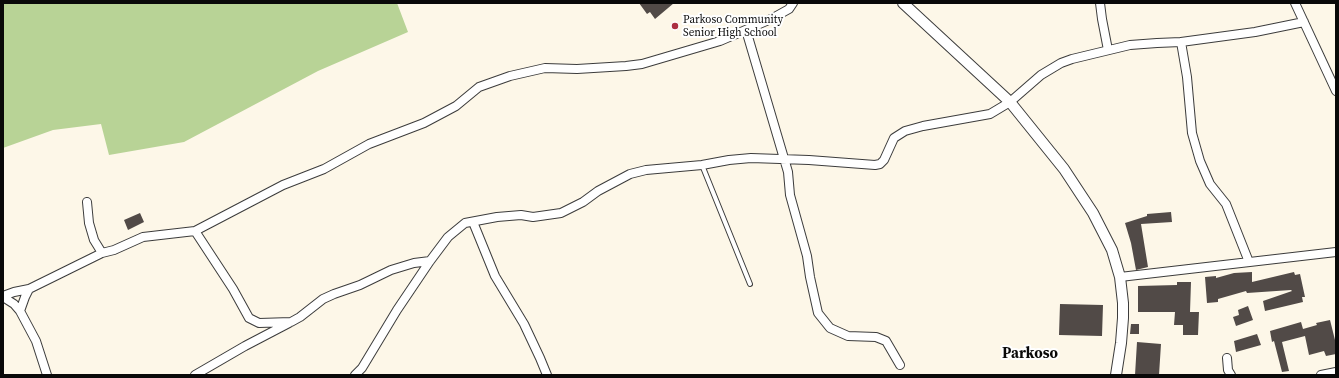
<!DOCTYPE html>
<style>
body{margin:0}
#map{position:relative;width:1339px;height:378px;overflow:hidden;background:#fdf7e8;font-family:"Source Serif 4",serif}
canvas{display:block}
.frame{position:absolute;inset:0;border:4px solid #090909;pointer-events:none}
</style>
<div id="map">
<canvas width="1339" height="378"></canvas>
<div class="frame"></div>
</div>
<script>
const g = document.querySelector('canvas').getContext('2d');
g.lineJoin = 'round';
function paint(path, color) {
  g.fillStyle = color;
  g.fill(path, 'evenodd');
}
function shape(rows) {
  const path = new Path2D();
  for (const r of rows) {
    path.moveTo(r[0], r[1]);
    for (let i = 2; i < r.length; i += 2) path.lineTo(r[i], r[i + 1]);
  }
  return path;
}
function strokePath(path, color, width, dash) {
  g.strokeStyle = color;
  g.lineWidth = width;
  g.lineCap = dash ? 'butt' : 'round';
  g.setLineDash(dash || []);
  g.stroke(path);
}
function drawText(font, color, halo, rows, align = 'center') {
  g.font = font + ' "Source Serif 4",serif';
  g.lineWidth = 4;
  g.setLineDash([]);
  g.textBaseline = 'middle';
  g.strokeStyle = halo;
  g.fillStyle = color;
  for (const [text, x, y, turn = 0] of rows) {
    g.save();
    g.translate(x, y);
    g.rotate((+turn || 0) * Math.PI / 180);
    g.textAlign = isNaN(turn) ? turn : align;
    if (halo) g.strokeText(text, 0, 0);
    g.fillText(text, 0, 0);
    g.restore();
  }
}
paint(shape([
 [3,3,397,3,408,32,318,71,184,142,109,155,101,124,53,130,3,148]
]), '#b8d396');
paint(shape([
 [639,3,674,3,655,19,650,12,647,14],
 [1171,212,1172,222,1141,224,1148,267,1136,270,1131,243,1125,223,1147,216,1147,214],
 [140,213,144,222,128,230,124,220],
 [1252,272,1252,282,1294,272,1295,275,1300,274,1305,297,1302,297,1303,302,1265,311,1263,301,1292,291,1291,290,1247,293,1246,291,1218,299,1218,302,1207,303,1205,277,1216,276,1216,278,1234,273],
 [1177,282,1191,282,1190,312,1199,312,1198,335,1183,335,1183,325,1174,325,1175,312,1138,312,1138,286,1177,285],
 [1060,304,1103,305,1102,336,1059,335],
 [1248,306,1253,320,1236,326,1233,317,1239,315,1238,310],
 [1330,320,1336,344,1336,354,1326,356,1324,351,1309,355,1305,336,1282,342,1289,371,1282,372,1274,341,1272,342,1270,331,1301,322,1303,329,1317,325,1316,323],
 [1131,324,1139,324,1139,334,1130,334],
 [1257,334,1261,345,1236,352,1234,341],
 [1137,342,1161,344,1159,375,1135,375]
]), '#514a47');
const service = shape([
 [702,165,750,284]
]);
const minor = shape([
 [1100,3,1102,19,1108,50],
 [1295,3,1336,91],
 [746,30,788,172,790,195,807,256,810,277,818,313,830,328,848,336,876,337,886,341,900,365],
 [1181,42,1187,77,1192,133,1200,161,1210,184,1226,204,1249,262],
 [87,202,89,223,94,240,102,253],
 [473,222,495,276,524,324,540,358,547,375],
 [430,261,414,263,391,270,360,285,334,294,323,299,300,317,291,322,259,323,249,318,233,289,195,231,283,185,324,169,369,144,424,123,456,106,479,87,510,76,545,68,577,69,626,66,642,64,720,41,771,19,789,9,793,3],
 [1120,277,1336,252],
 [3,296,14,292,29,289],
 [3,297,14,304,20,311],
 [1227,358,1228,370,1231,375],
 [47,375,36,341,20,311,25,297,29,289,102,253,114,250,143,237,195,231],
 [195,375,245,346,289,323],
 [355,375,362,368,397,310,430,261,448,237,465,223,497,217,521,215,533,217,561,213,583,202,598,191,630,174,646,170,702,165,729,160,751,158,809,160,875,165,880,164,884,160,894,138,905,131,923,126,990,114,1010,102,1041,75,1061,63,1072,59,1130,45,1157,43,1181,42,1255,32,1304,22],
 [1321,375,1336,372]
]);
const tertiary = shape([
 [903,3,1010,102,1064,169,1093,213,1112,250,1120,277,1123,303,1123,318,1121,343,1116,375]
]);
strokePath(service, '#3c3c3c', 6);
strokePath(minor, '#3c3c3c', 10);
strokePath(tertiary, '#3c3c3c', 12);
strokePath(service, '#fff', 4);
strokePath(minor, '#fff', 8);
strokePath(tertiary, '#fff', 10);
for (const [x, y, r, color] of [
 [675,26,4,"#ac2f43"]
]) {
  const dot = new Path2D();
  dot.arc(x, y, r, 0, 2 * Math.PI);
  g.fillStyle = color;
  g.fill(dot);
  strokePath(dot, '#fff', 1.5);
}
drawText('11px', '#090909', '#fff', [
 ["Parkoso Community",683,20],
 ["Senior High School",683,33]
], 'left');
drawText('bold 15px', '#090909', '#fff', [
 ["Parkoso",1030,354]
]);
</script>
